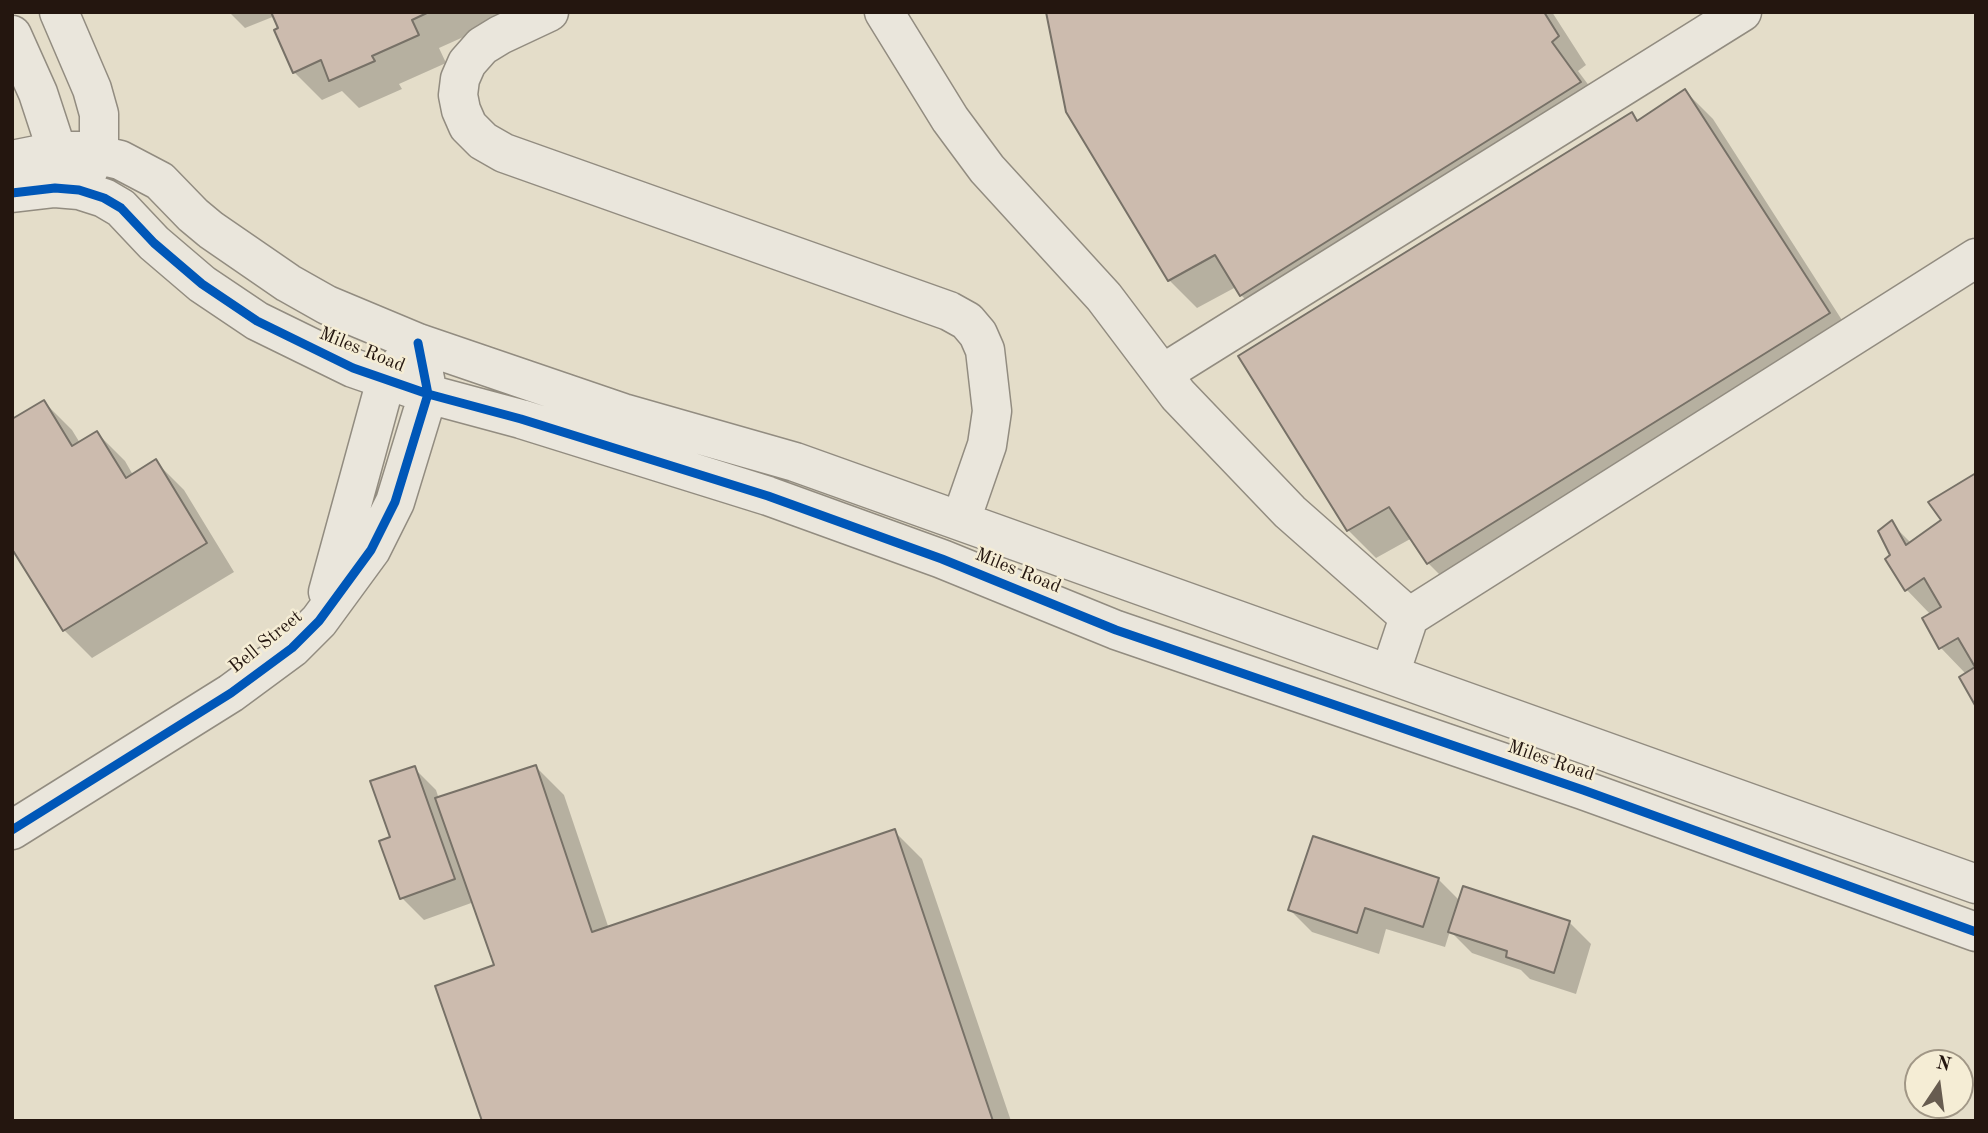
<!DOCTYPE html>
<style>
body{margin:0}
#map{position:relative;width:1988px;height:1133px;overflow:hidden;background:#e4ddc9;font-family:"Old Standard TT",serif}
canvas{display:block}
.frame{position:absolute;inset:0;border:14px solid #24160f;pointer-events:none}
.north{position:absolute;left:1904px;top:1049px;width:70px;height:70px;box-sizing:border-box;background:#f5edd5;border:2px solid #a19786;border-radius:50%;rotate:13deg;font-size:19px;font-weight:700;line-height:28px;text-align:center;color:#24160f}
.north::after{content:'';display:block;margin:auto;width:24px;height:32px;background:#675c50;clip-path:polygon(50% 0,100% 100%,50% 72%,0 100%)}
</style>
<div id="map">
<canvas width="1988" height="1133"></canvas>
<div class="frame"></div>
<div class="north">N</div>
</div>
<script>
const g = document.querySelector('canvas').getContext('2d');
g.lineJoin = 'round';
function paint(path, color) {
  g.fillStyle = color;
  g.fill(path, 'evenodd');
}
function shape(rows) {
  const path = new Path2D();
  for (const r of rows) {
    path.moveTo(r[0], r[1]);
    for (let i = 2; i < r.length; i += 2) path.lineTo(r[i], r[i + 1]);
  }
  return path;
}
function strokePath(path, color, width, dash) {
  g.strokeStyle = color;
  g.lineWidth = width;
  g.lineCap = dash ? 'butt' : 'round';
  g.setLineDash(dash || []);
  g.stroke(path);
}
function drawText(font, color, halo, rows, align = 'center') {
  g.font = font + ' "Old Standard TT",serif';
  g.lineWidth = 5;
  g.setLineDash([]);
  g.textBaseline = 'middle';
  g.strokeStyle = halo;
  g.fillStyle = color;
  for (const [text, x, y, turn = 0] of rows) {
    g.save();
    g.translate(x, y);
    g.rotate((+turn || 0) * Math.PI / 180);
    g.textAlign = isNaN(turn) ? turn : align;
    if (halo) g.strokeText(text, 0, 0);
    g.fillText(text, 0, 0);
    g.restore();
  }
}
paint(shape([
 [229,12,519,12,439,48,446,63,399,84,402,89,359,108,342,91,322,100,294,72,275,16,245,28],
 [1048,12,1552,12,1586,65,1578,71,1608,111,1269,323,1241,295,1236,287,1197,308,1169,280],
 [1685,91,1713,119,1856,342,1456,591,1428,563,1412,538,1376,558,1348,530,1632,115,1639,122],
 [44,402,72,430,80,443,97,433,125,461,133,475,156,462,184,490,234,572,92,658,64,630],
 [1976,475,1976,704,1966,674,1941,648,1924,619,1931,615,1906,589,1893,555,1891,523,1911,543,1943,521],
 [536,767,564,795,609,929,894,831,922,859,1011,1121,484,1121,497,966,474,902,424,920,402,898,393,839,414,768,436,790,439,799],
 [1438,879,1460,901,1569,922,1591,944,1576,994,1530,979,1521,970,1472,953,1450,931,1445,947,1386,929,1379,954,1312,932,1290,910]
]), '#0003');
const building = shape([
 [271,12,429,12,412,20,419,35,372,56,375,61,329,81,321,60,293,73,274,30,278,28,271,12],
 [1046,12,1544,12,1559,36,1552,42,1581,82,1240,296,1215,255,1168,281,1066,112,1046,12],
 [1685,89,1830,313,1427,564,1389,507,1347,531,1238,356,1632,112,1637,121,1685,89],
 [44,400,72,446,97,431,126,478,156,459,207,543,63,631,12,549,12,419,44,400],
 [1976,473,1976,707,1959,677,1975,667,1958,638,1939,649,1922,618,1941,607,1924,578,1905,591,1885,559,1890,555,1878,531,1892,520,1906,545,1941,520,1928,502,1976,473],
 [536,765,592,932,895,829,993,1121,482,1121,435,986,494,965,435,798,536,765],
 [415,766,455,879,400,899,379,841,390,837,370,781,415,766],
 [1313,836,1439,878,1423,927,1365,908,1357,933,1288,910,1313,836],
 [1463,886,1570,921,1554,973,1506,957,1507,951,1448,932,1463,886]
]);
paint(building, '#ccbbae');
strokePath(building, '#777167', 2);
const minor = shape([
 [59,12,92,89,99,114,99,145,86,176],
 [549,12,500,35,482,46,467,63,460,79,458,95,461,110,468,126,483,141,504,153,949,311,967,321,978,334,985,350,992,411,987,445,961,520],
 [884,12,950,119,987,169,1104,297,1178,395,1290,512,1409,617],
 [12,35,38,93,57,151,70,173],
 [12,160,57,151,82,151,120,160,160,181,193,215,211,230,288,283,327,305,418,343,623,413,795,462,1976,884],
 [12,193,55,188,79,190,104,198,121,208,154,243,202,284,257,321,353,368,428,394,521,419,768,496,942,559,1116,630,1583,790,1976,932],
 [1162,374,1742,12],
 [328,592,386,380,402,362],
 [1390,674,1409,617,1976,258],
 [12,830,231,693,292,648,319,621,371,550,395,502,428,394,423,369]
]);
strokePath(minor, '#928c80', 41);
strokePath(minor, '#eae6dc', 38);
strokePath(shape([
 [12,193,55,188,79,190,104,198,121,208,154,243,202,284,257,321,353,368,428,394,521,419,768,496,942,559,1116,630,1583,790,1976,932],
 [12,830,231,693,292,648,319,621,371,550,395,502,428,394,418,343]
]), '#0057b8', 9);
drawText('19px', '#24160f', '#f5edd5', [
 ["Miles Road",362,350,22],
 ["Miles Road",1018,571,22],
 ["Bell Street",266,642,-39],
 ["Miles Road",1551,761,19]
]);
</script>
